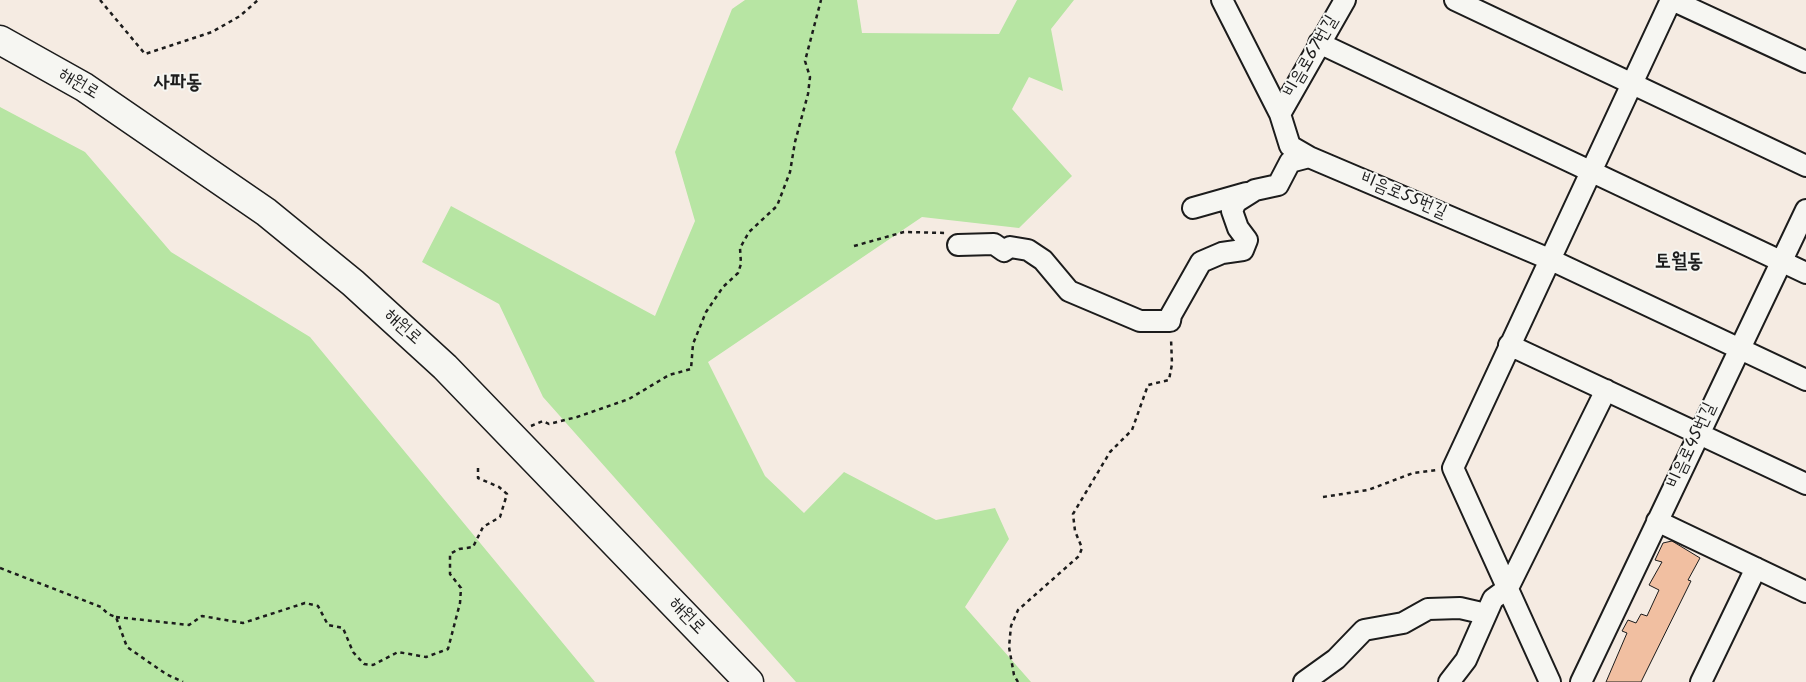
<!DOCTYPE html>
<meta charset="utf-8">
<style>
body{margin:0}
canvas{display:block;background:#f5ebe2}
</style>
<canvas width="1806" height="682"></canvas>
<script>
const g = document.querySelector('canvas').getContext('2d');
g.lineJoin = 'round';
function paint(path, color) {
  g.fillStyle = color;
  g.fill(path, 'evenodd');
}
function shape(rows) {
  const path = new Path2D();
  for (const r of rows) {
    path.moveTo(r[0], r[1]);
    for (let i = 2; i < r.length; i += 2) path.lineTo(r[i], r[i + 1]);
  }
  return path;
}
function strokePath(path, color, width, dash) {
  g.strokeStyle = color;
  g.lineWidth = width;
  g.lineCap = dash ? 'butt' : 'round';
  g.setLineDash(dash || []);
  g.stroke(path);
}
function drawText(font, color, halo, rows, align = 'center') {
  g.font = font + ' Kalam,"Poor Story",sans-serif';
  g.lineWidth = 4;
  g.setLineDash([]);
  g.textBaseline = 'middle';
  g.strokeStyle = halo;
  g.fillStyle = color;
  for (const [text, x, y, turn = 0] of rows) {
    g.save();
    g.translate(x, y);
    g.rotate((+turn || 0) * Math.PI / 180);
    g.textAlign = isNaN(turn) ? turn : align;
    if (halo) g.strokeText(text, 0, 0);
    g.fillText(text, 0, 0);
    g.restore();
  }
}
paint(shape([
 [745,0,857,0,862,33,999,34,1017,0,1074,0,1051,29,1063,91,1029,77,1012,109,1072,176,1019,228,922,217,708,362,765,476,804,513,844,472,936,520,995,508,1009,539,965,607,1031,682,796,682,543,397,499,304,422,262,451,206,655,316,695,221,675,152,732,9],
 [0,107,85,152,171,252,310,337,595,682,0,682]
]), '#b7e5a3');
const building = shape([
 [1672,541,1700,558,1688,580,1691,581,1641,682,1606,682,1627,633,1622,631,1628,620,1636,623,1641,614,1647,616,1659,590,1649,585,1662,562,1655,560,1663,543,1672,541]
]);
paint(building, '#f1bfa1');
strokePath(building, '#1c1c1c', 1);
const minor = shape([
 [1222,0,1280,114,1290,146,1309,157,1549,259,1806,380],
 [1455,0,1806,166],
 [1672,0,1806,62],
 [1319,43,1806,273],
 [1280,114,1345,0],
 [1193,208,1246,193],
 [958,245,994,244,1004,251,1010,247,1028,250,1043,260,1069,291,1140,321,1170,321,1171,315,1201,262,1222,253,1243,250,1247,240,1238,228,1232,211,1236,202,1255,190,1278,185,1290,162,1309,157],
 [1509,345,1806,484],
 [1657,521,1806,592],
 [1304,682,1336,659,1364,630,1403,623,1428,609,1460,608,1486,614],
 [1449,682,1466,660,1493,599,1508,588,1606,390],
 [1550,682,1453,468,1671,0],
 [1581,682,1806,210],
 [1701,682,1756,568]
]);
const highway = shape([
 [0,40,84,87,266,212,353,283,445,367,749,682]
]);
strokePath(minor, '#1c1c1c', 24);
strokePath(highway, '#1c1c1c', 31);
strokePath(shape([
 [100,0,145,54,212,32,240,16,258,0],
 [854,246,904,232,947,233],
 [531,426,543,421,549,424,577,417,629,399,669,375,691,369,693,344,706,312,723,287,738,273,741,264,740,248,749,232,777,206,790,172,795,142,808,94,810,77,805,61,821,0],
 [1323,497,1368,490,1413,473,1437,470],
 [0,568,101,607,108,614,116,617,127,647,166,674,183,682],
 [116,617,189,625,202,616,243,623,305,603,318,606,328,625,343,628,353,652,364,664,373,665,398,652,426,657,448,649,460,603,461,588,450,574,450,554,459,549,473,547,483,527,500,517,507,494,499,487,478,478,478,467],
 [1018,682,1014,675,1009,647,1011,626,1018,610,1079,556,1082,548,1075,531,1073,514,1110,452,1132,430,1148,385,1169,380,1172,364,1171,338]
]), '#1c1c1c', 2.5, [4, 4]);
strokePath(minor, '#f6f6f2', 20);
strokePath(highway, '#f6f6f2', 28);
drawText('18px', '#1c1c1c', '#f6f6f2', [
 ["비음로67번길",1312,57,-60],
 ["해원로",78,85,31],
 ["비음로55번길",1403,197,23],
 ["해원로",402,328,42],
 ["비음로45번길",1693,446,-65],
 ["해원로",686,617,46]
]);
drawText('bold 20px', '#1c1c1c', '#f6f6f2', [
 ["사파동",178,85],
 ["토월동",1679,264]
]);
</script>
